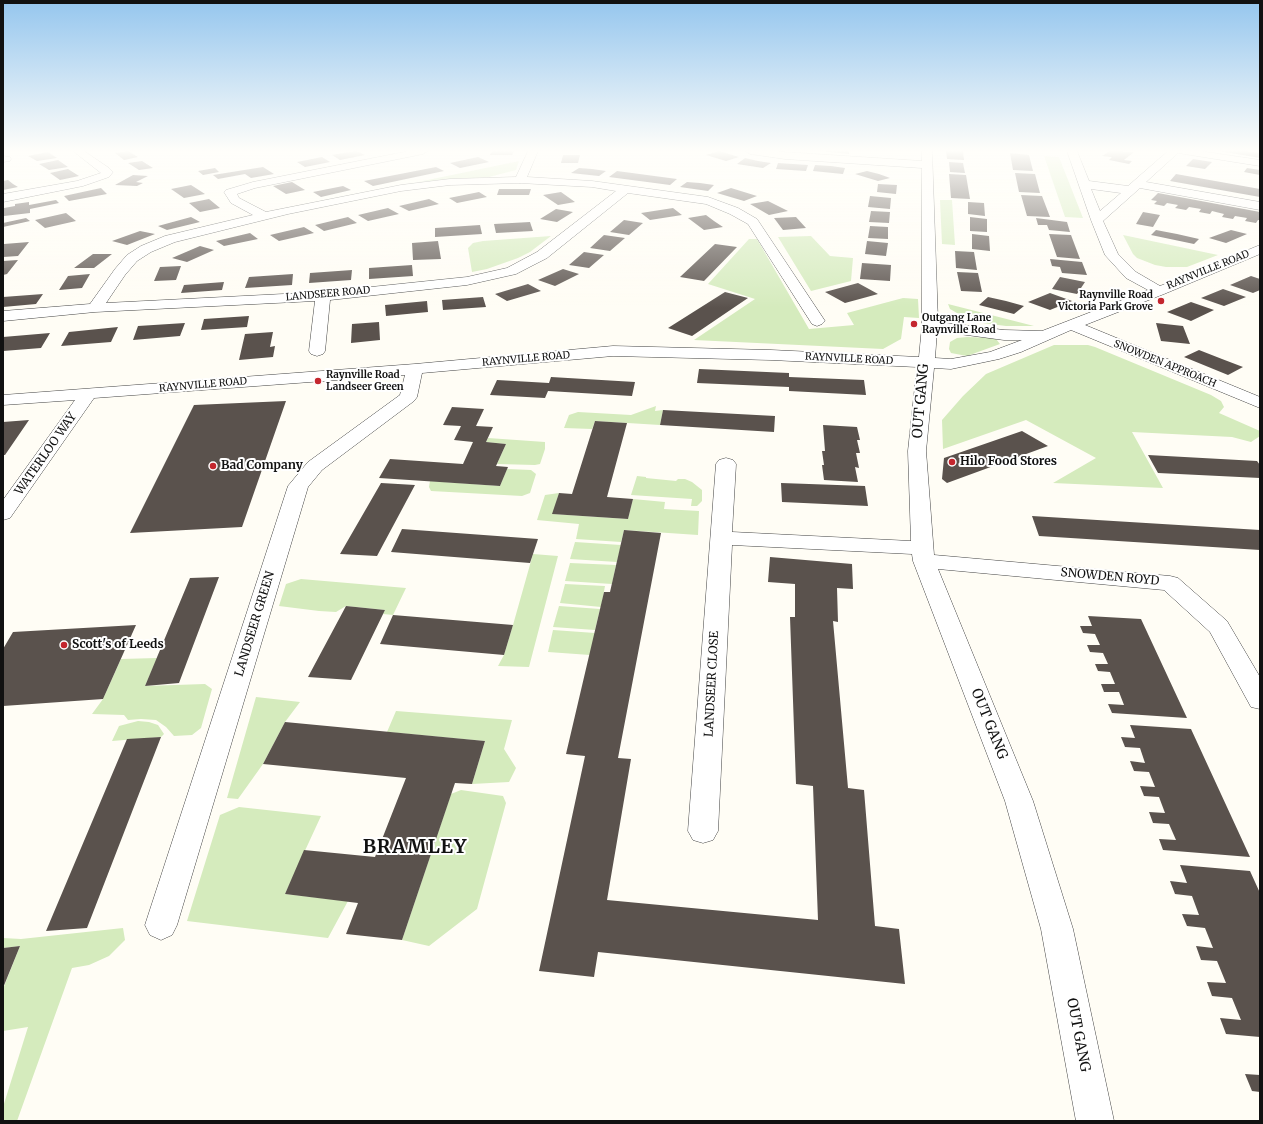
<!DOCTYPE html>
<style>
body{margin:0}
#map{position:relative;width:1263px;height:1124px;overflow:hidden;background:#fffdf5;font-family:Merriweather,serif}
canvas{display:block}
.frame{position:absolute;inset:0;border:4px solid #111;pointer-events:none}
</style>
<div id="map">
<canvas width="1263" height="1124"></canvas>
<div class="frame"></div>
</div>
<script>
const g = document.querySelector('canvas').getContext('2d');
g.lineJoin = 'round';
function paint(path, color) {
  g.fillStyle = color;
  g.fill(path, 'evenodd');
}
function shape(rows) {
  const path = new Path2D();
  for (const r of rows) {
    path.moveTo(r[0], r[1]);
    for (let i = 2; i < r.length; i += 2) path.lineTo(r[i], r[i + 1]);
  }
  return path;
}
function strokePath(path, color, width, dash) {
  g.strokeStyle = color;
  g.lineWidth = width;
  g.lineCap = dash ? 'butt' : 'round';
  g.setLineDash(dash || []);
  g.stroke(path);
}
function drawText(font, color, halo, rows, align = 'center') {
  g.font = font + ' Merriweather,serif';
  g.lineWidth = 4;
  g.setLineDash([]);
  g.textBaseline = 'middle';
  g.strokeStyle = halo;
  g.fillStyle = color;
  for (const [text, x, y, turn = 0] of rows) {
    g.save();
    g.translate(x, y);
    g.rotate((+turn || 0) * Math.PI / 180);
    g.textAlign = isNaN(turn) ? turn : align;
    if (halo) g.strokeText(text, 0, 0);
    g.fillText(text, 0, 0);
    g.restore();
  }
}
paint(shape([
 [1044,156,1059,157,1083,218,1065,217],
 [519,161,516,170,489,177,418,182],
 [940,200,952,200,955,245,942,244],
 [1123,235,1218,255,1187,267,1166,267,1155,265,1137,258,1133,254],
 [551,236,530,252,518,258,487,269,472,272,468,248,473,243,483,241],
 [811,236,830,256,853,258,851,281,811,291,778,237],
 [749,239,757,239,809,329,854,325,847,313,903,298,918,299,919,318,904,317,901,339,883,349,694,340,755,299,708,284],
 [948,304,1034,326,1006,326,975,322,957,313,950,309],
 [967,337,991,338,996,339,1000,344,967,356,951,353,949,349,950,342,957,338],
 [1054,345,1088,345,1095,347,1211,395,1221,401,1224,407,1219,413,1260,431,1260,436,1251,442,1232,437,1132,432,1163,488,1053,483,1096,458,1026,420,943,449,942,420,963,396,986,374],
 [656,406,655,411,663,410,660,425,595,421,592,429,564,428,569,415,578,412,631,415],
 [488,438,545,442,545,449,540,464,535,465,497,464,506,444,486,442],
 [507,469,531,470,536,474,530,493,522,496,431,491,429,487,430,481,500,486],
 [637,476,646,477,646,478,676,481,678,479,685,479,692,482,702,490,702,501,697,506,691,506,692,499,631,495],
 [559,493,553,514,628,519,633,499,665,502,664,509,699,511,698,535,624,530,621,542,576,539,579,524,537,520,545,495],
 [575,542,621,545,617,562,570,559],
 [533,554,558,556,529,667,498,666,504,655,513,625],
 [570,563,616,565,612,584,565,581],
 [301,579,406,588,393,615,383,614,385,610,346,606,336,612,319,611,279,606,286,584],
 [565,584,605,586,601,607,560,603],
 [559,606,600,609,595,630,553,627],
 [553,630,595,633,590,655,548,652],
 [157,658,145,686,205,684,212,689,201,728,192,735,174,736,166,727,156,720,141,719,128,720,124,715,92,714,103,699,121,659],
 [256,697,300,702,285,722,263,764,238,799,227,798],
 [396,711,512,720,504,749,516,768,509,782,472,784,485,741,387,732],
 [138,721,149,722,158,725,164,734,161,737,112,741,119,726],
 [461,790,503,796,506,803,477,909,429,946,402,940,451,794],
 [239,807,321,816,285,894,348,901,328,938,187,921,220,815],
 [123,928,125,940,109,956,89,965,72,968,17,1121,3,1121,3,1107,28,1027,3,1031,3,989,20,946,3,948,3,938,21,939]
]), '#d5ebbd');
paint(shape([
 [128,151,138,157,124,160,115,153],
 [356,151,365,155,340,160,332,155],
 [492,151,514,151,512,155,490,155],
 [719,151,739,157,726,161,706,155],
 [822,151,849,151,849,154],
 [946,151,963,151,964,160,947,159],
 [1110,151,1134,152,1124,160,1132,161,1129,164,1109,160,1112,157,1102,156],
 [1219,151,1244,151,1260,153,1260,158],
 [48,152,57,158,37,161,28,156],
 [1010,153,1029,155,1033,171,1013,170],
 [563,155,580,155,578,163,561,163],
 [322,157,330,162,305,167,297,162],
 [478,157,489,162,460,168,450,163],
 [745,158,758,161,771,163,763,168,737,164],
 [1193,159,1212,162,1205,169,1186,166],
 [58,160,68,167,49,170,39,164],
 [142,161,153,168,139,170,128,163],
 [949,162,963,163,965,173,950,172],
 [778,163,808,165,806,171,776,169],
 [815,165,831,166,845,168,843,174,813,171],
 [263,167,274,174,251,178,245,174,218,179,213,175],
 [436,167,444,171,373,186,364,181],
 [215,168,219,172,203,175,198,171],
 [579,168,592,169,606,171,599,176,571,173],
 [1247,168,1260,170,1260,175,1244,172],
 [68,169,79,176,60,180,50,173],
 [617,171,677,179,670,185,609,177],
 [867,171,879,174,890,178,878,181,855,174],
 [1015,173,1035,174,1040,193,1019,192],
 [949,174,966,175,970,199,951,198],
 [1176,174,1260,189,1260,197,1170,181],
 [133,175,148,176,136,182,143,183,137,186,115,185],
 [8,180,13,184,18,187,3,190,3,181],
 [292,182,305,190,286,194,273,186],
 [687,182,700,183,714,185,708,191,680,187],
 [878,184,897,185,896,194,877,192],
 [191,185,205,194,184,198,171,189],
 [343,186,351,190,321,197,313,192],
 [101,188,107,194,69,201,64,196],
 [731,188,757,196,744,201,717,193],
 [499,189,531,189,529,195,497,195],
 [479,192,487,197,457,203,449,198],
 [561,192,575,202,558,205,543,195],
 [1158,193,1260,212,1260,220,1258,220,1256,223,1245,221,1247,218,1235,216,1233,219,1222,217,1224,214,1212,211,1210,214,1199,212,1201,209,1189,207,1186,210,1175,208,1178,205,1167,203,1164,206,1154,204,1157,201,1151,200],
 [1021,195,1042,196,1050,217,1027,216],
 [870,196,891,198,890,209,868,207],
 [209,199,220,208,200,212,189,203],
 [429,199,439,204,409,211,399,206],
 [56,200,59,203,30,209,30,213,4,216,4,208,15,206,15,204,29,202,29,205],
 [768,201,788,211,769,215,750,204],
 [968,202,984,203,985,216,968,214],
 [388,208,399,214,368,221,358,215],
 [673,208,682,215,650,220,641,213],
 [556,209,573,212,557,222,540,219],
 [871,211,890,212,889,223,869,222],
 [1143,212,1160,215,1153,227,1136,224],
 [66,213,76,221,45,228,35,220],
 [706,215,714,221,723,227,704,230,688,218],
 [191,217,200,222,167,230,158,226],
 [348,217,357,223,324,231,315,225],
 [796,217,806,228,783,230,774,218],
 [970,217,987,219,987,232,970,231],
 [26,218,30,221,3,227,3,223],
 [1036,218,1067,222,1070,232,1049,230,1047,225,1038,225],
 [624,220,643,223,629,235,610,232],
 [530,222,533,231,496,233,494,224],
 [480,225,482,234,435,237,435,228],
 [870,226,888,227,888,239,868,238],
 [304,227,314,233,279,241,270,235],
 [1156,230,1177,234,1199,239,1194,244,1151,235],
 [1231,230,1247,234,1226,243,1209,238],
 [140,231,155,234,127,245,112,241],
 [250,233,258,239,224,246,216,241],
 [972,234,989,236,990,251,972,249],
 [1049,234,1071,235,1080,259,1057,257],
 [604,235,625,238,610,251,590,248],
 [438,241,441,259,413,260,412,243],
 [867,241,888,243,886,256,865,254],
 [29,242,18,256,3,257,3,245,4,244],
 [715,244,737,247,704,281,680,277],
 [200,246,214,250,187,262,172,258],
 [955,251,974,252,977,270,956,268],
 [584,252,604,255,589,268,569,265],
 [93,254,112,254,94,268,74,268],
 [1050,259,1082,262,1087,275,1062,273,1060,267,1052,266],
 [18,260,7,274,3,275,3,261],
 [862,263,891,265,890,281,860,279],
 [412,265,413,276,369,279,369,268],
 [181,266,176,280,154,281,160,267],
 [563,269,579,274,555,286,538,280],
 [352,270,351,280,309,283,310,273],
 [957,272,978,273,982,292,961,291],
 [90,274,82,288,59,290,68,276],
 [293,274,292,285,245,288,249,277],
 [1251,276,1260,279,1260,290,1253,293,1230,285],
 [1060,277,1085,282,1077,294,1052,289],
 [224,282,222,290,181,293,184,285],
 [858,283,878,294,845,303,825,292],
 [528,284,541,291,507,301,495,294],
 [1223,289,1246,297,1224,306,1201,298],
 [725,292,748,298,692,336,668,328],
 [1050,293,1072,301,1050,310,1028,302],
 [43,294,36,304,3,307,3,297],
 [483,297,486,307,443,310,442,300],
 [988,297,1006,301,1024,306,1014,314,979,305],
 [427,301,428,312,386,316,385,305],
 [1191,302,1214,310,1191,321,1167,312],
 [249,316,247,327,201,330,204,319],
 [379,322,380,340,351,343,352,324],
 [185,323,180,336,133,340,138,326],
 [1156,323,1183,326,1190,344,1161,341],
 [118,327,111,342,61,346,69,332],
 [273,332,270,347,275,346,273,357,239,360,245,334],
 [50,333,41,348,3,351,3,337],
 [1199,350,1222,359,1243,367,1228,375,1184,357],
 [699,369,789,373,789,377,864,380,866,395,789,391,789,387,697,383],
 [551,377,635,382,632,396,548,391,545,398,490,395,497,380,549,383],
 [286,401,242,527,130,533,194,405],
 [452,407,484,409,476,426,493,427,486,442,506,444,496,466,508,467,500,486,379,478,390,459,463,464,473,442,454,440,461,426,443,425],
 [663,410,775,416,774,432,660,425],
 [29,420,5,455,3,455,3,422],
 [595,421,627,423,607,497,633,499,628,519,552,514,559,493,572,494],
 [823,425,857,427,860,440,857,440,860,453,856,453,859,468,855,467,858,482,824,480,822,465,824,465,822,451,825,451],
 [1022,431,1048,446,947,483,942,479,944,458],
 [1148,455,1257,461,1260,465,1260,478,1158,473],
 [381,483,415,485,377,556,340,554],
 [781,483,865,486,868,506,782,502],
 [1032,516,1260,530,1260,550,1039,536],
 [402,529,538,539,530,563,391,552],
 [624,530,661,533,618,758,631,759,607,900,818,920,813,786,796,784,790,617,795,617,795,584,768,582,770,557,852,564,853,589,837,588,838,622,833,621,848,788,864,790,875,926,899,929,905,984,598,952,594,977,539,971,585,756,566,754,604,592,610,592],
 [219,577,179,683,145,686,190,578],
 [346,606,385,610,351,680,308,677],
 [393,615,513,625,504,655,380,644],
 [1088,616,1141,619,1187,718,1112,713,1108,704,1124,705,1119,692,1104,692,1101,684,1115,684,1110,672,1098,671,1095,664,1108,664,1103,653,1090,652,1087,645,1100,645,1095,634,1083,633,1080,626,1092,626],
 [136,625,103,699,3,706,3,649,13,632],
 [285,722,485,741,472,784,455,783,402,940,346,934,358,903,285,894,304,850,375,857,406,778,263,764],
 [1130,725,1191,729,1250,857,1163,850,1159,839,1176,840,1169,824,1153,823,1149,812,1165,813,1159,797,1144,796,1140,786,1155,787,1149,772,1134,771,1130,761,1145,763,1140,748,1125,747,1121,737,1135,738],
 [161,737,87,928,46,931,127,739],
 [1180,865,1250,871,1260,893,1260,1037,1226,1034,1220,1018,1241,1020,1232,998,1212,996,1207,982,1226,983,1217,961,1201,960,1196,946,1213,948,1205,928,1187,926,1182,914,1199,915,1192,896,1175,894,1170,881,1187,883],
 [20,946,3,988,3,948],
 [1245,1074,1260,1075,1260,1092,1252,1091]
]), '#5a524d');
const minor = shape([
 [73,151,84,151,109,168,113,172,109,177,83,186,3,202,3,194,77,181,101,173,73,151],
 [409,151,428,151,423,154,255,188,237,194,239,198,266,212,401,185,450,179,516,177,528,151,538,151,527,177,592,181,708,197,738,208,757,219,825,321,822,324,817,326,812,324,748,224,730,214,706,204,628,193,547,258,516,274,467,285,330,300,325,351,323,354,317,356,311,354,309,351,315,301,95,312,3,321,3,311,90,304,115,269,127,255,141,246,165,236,253,215,231,203,224,192,226,190,253,182,409,151],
 [520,183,592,187,616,191,537,252,507,268,467,277,323,292,106,303,125,275,137,261,151,252,175,242,288,214,401,191,450,185,520,183],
 [745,151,769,151,922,161,922,151,932,151,938,322,1004,330,1042,331,1148,290,1126,278,1105,255,1091,220,1067,151,1077,151,1089,181,1128,186,1168,151,1200,151,1260,160,1260,166,1178,153,1146,182,1260,202,1260,210,1140,188,1103,221,1118,254,1136,272,1160,286,1260,245,1260,254,1164,294,1085,325,1260,397,1260,408,1071,330,1021,352,999,359,951,369,934,368,926,451,934,555,1170,576,1178,578,1227,621,1260,677,1260,709,1251,707,1210,632,1164,590,938,569,1033,801,1073,929,1114,1121,1076,1121,1041,929,1005,801,913,561,912,554,732,545,718,831,713,840,703,843,693,840,688,831,716,464,719,460,726,458,733,460,736,464,732,532,911,541,908,451,917,367,771,360,613,356,422,373,417,397,414,401,322,470,308,487,177,925,172,935,161,940,150,935,145,925,288,486,308,462,400,395,405,375,94,398,10,518,3,520,3,500,75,400,3,405,3,395,415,364,613,346,771,350,919,357,922,326,922,168,785,159,750,154,745,151],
 [1091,189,1121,193,1100,211,1091,189],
 [937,331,1004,340,1022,340,990,352,951,359,935,358,937,331],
 [3,156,10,157,11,159,10,161,3,162,3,156]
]);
strokePath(minor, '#444', 1);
paint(minor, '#fff');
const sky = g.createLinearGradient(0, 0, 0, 308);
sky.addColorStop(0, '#95c6ee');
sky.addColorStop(0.49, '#fffefa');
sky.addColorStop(1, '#fffefa00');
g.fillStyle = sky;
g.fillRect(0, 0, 1263, 308);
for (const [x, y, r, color] of [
 [1161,301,4,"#c4262e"],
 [914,324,4,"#c4262e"],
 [318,381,4,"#c4262e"],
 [952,462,4,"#c4262e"],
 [213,466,4,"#c4262e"],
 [64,645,4,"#c4262e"]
]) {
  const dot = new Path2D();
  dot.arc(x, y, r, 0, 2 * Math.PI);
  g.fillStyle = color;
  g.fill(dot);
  strokePath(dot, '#fff', 1.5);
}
drawText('10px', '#111', '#fff', [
 ["RAYNVILLE ROAD",1208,270,-22],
 ["LANDSEER ROAD",328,294,-5],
 ["RAYNVILLE ROAD",526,359,-5],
 ["RAYNVILLE ROAD",849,359,3],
 ["SNOWDEN APPROACH",1165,364,22],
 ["RAYNVILLE ROAD",203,385,-5]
]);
drawText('bold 10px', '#111', '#fff', [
 ["Raynville Road",1153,295,"right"],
 ["Victoria Park Grove",1153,307,"right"],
 ["Outgang Lane",922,318],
 ["Raynville Road",922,330],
 ["Raynville Road",326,375],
 ["Landseer Green",326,387]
], 'left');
drawText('12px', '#111', '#fff', [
 ["WATERLOO WAY",46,454,-55],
 ["SNOWDEN ROYD",1110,577,5],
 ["LANDSEER GREEN",255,624,-73],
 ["LANDSEER CLOSE",712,684,-87]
]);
drawText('bold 12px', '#111', '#fff', [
 ["Hilo Food Stores",960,462],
 ["Bad Company",221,466],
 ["Scott's of Leeds",72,645]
], 'left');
drawText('14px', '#111', '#fff', [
 ["OUT GANG",921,401,-85],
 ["OUT GANG",989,724,68],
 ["OUT GANG",1078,1035,79]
]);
g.letterSpacing = '1px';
drawText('bold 19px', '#111', '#fff', [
 ["BRAMLEY",415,848]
]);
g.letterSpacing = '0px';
</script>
